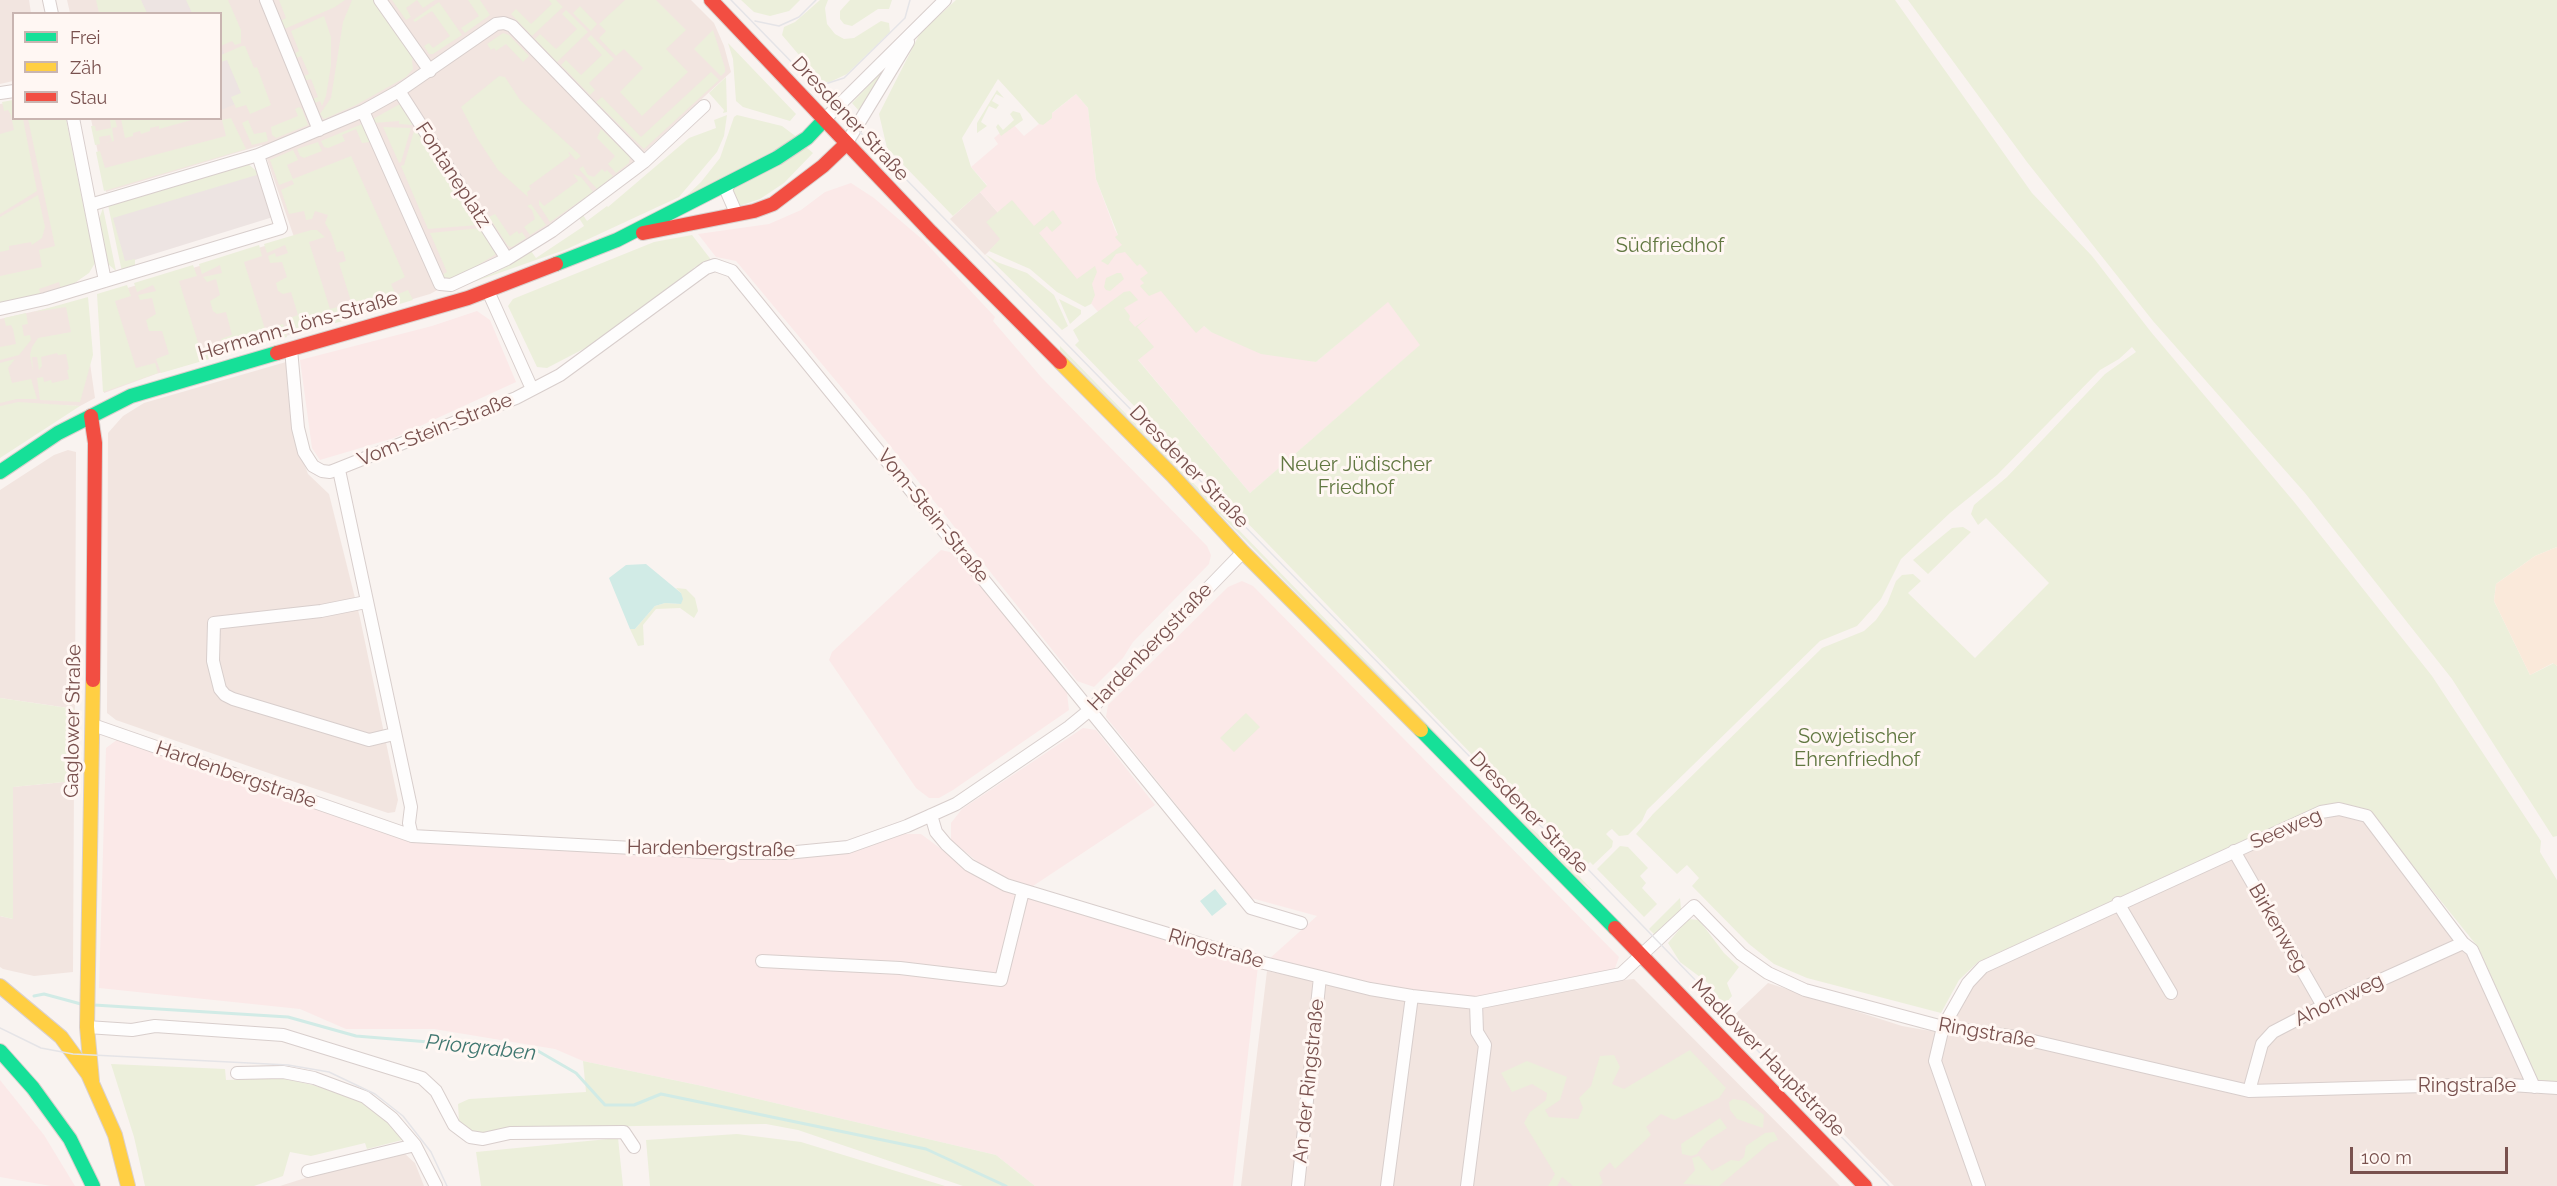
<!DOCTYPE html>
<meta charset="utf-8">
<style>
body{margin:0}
#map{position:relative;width:2557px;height:1186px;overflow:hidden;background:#f9f3f0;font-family:Raleway,sans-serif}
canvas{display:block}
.legend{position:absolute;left:12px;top:12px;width:210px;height:108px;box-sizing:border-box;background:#fff7f3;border:2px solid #c9b5b1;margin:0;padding:8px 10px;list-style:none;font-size:18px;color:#79514e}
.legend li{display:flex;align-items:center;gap:12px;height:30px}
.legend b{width:30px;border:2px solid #c9b5b1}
.scale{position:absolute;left:2350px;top:1147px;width:158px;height:27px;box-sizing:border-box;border:3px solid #79514e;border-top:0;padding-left:8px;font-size:18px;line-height:21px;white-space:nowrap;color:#79514e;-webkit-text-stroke:4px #fff7f3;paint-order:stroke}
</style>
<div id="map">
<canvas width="2557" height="1186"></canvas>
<ul class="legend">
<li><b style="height:8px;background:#16e098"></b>Frei</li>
<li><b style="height:8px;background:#ffcf43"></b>Zäh</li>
<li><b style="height:8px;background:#f24e42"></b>Stau</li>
</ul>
<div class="scale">100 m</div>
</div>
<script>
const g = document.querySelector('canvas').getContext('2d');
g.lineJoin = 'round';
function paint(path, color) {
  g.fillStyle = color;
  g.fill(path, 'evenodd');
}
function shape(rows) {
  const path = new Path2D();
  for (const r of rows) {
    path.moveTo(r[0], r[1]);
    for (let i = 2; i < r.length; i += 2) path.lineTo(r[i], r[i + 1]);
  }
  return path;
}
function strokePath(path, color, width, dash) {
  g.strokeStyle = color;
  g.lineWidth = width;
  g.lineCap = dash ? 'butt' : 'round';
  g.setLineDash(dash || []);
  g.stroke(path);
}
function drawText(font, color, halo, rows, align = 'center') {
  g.font = font + ' Raleway,sans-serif';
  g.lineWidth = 6;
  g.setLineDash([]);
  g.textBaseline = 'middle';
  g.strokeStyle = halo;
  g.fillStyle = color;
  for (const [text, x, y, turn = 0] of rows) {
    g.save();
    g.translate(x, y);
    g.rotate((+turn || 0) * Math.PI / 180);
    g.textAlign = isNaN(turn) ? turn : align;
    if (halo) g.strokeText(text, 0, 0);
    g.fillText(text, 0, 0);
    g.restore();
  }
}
paint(shape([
 [0,0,29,0,31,13,14,14,13,81,0,84],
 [67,0,691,0,714,23,724,46,731,72,601,192,515,249,430,294,156,374,104,393,98,297,294,237,262,145,106,192,91,119,220,118,220,14,70,13],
 [13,102,14,118,59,119,89,272,70,287,0,305,0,104],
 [980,192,1012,229,985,255,950,219],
 [81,301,95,398,80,406,23,404,0,409,0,319],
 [286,362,292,431,308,474,329,494,360,618,398,800,395,812,388,813,280,777,116,720,107,713,108,433,123,416,144,403],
 [68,450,76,452,75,709,0,698,0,490,54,455],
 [74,781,73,972,34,976,3,969,0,967,0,916,13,919,12,787],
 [2339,814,2364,821,2468,953,2533,1093,2557,1094,2557,1186,1894,1186,1731,1018,1768,983,1902,1026,1948,1034,1959,1008,1973,986,1988,970,2322,815],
 [1267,971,1410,1001,1634,979,1840,1186,1241,1186],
 [405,1154,415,1163,424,1186,280,1186,359,1161]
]), '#f2e5e0');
paint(shape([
 [1076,94,1088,108,1096,179,1115,230,1124,245,1168,295,1211,332,1316,362,1388,301,1421,345,1250,493,1021,220,1012,229,980,192,987,185,971,167,998,144,994,138,1012,123,1024,136],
 [851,183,874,198,923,240,995,317,993,321,1042,378,1207,546,1211,555,1209,564,1133,642,1123,658,1094,687,1077,681,887,442,736,261,716,257,698,234,769,224,801,210,825,192],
 [477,311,490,320,516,382,394,438,320,460,312,448,300,360,432,326],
 [941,550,954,553,1067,693,1069,710,953,790,939,798,929,798,916,788,829,660,832,652],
 [1242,581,1253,586,1619,957,1614,971,1477,997,1412,992,1269,959,1317,916,1251,898,1106,717,1108,705,1228,587],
 [1083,728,1096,730,1155,805,1030,888,990,872,951,840,951,823,962,809],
 [118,739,408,838,850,852,904,834,921,834,972,872,1258,966,1233,1186,1035,1186,996,1155,707,1087,583,1061,555,1049,434,1029,346,1029,300,1009,99,988,106,748],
 [0,1080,44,1135,75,1186,51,1186,0,1177]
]), '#fbe9e8');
paint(shape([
 [137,0,192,0,197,13,142,13],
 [220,44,245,100,221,110,220,110],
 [259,173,273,217,125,263,111,217]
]), '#ede4e2');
paint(shape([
 [96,0,141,0,147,13,99,13],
 [186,0,228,0,241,30,241,43,235,45,232,41,221,46,220,14,192,13],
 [279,0,345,0,335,7,282,30,278,22,286,18],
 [352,0,374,0,414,58,412,60,413,69,406,77,356,105,324,119,320,114,331,98,343,22],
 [392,0,435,0,423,8,417,0,406,8,411,17,406,20],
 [468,0,480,0,490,15,465,33,461,28,479,16],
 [549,0,556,0,563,7,532,36,511,14,516,9,531,24,552,4],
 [625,0,656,0,686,30,666,49,688,72,642,116,620,92,643,68,624,49,616,56,599,38,606,31,599,24],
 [741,0,800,0,789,11,770,16,754,12],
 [820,0,828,0,825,8,827,24,835,34,844,39,854,38,881,21,889,23,890,32,847,74,830,82,822,82,782,35,784,27,795,22],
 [850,0,892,0,889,9,878,9,852,26,844,24,840,19,840,11],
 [956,0,1895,0,2032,193,2092,256,2151,332,2295,503,2432,676,2541,841,2540,852,2557,880,2557,1083,2539,1083,2478,947,2370,813,2355,807,2340,804,2319,806,1978,962,1959,980,1941,1013,1807,978,1774,964,1749,944,1692,886,1699,878,1687,865,1677,874,1636,834,1653,814,1822,648,1864,631,1876,620,1887,604,1896,581,1902,575,1913,574,1921,581,1908,593,1975,658,2049,583,1986,518,1978,525,1971,514,1974,505,2007,477,2105,374,2136,352,2132,347,2119,359,2100,370,1997,475,1950,513,1901,559,1881,599,1857,626,1820,641,1647,810,1642,821,1628,835,1619,836,1612,829,1609,831,1606,834,1613,841,1612,847,1593,865,1590,862,1587,865,1519,803,1075,345,1079,341,1073,330,1124,292,1130,291,1138,300,1124,308,1130,316,1129,320,1135,327,1150,316,1137,327,1154,347,1138,360,1250,493,1420,345,1388,302,1316,362,1261,354,1211,332,1204,326,1196,333,1161,291,1149,296,1140,286,1144,283,1140,279,1148,273,1140,264,1137,266,1125,252,1116,254,1108,265,1101,261,1122,245,1115,237,1118,235,1096,179,1088,108,1076,94,1052,113,1052,118,1043,125,1039,124,998,79,962,138,971,167,987,186,953,216,887,148,879,114,920,33],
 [1908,0,2557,0,2557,547,2535,556,2496,584,2494,601,2530,675,2554,663,2557,666,2557,836,2553,837,2452,679,2305,493,2153,321,2027,162],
 [439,2,462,35,433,54,429,54,424,46,429,43,433,48,450,36,432,11,415,22,413,20],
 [580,6,597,24,591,31,573,13],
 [566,10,588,32,557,62,535,39,540,34,556,49,577,29,562,14],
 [324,16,331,37,331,65,326,96,322,106,320,101,312,104,310,100,318,97,311,79,303,81,301,77,309,74,301,56,294,59,292,55,299,51,291,31],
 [713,30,725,68,725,72,721,76,694,49],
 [503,33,509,35,529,56,523,62,506,44,496,51,494,48,491,50,487,44],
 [591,35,614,59,589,83,595,90,590,95,561,65,566,60,581,75,602,55,587,39],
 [728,43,796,114,790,121,743,107,736,101,733,59],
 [242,46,245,46,254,68,257,67,271,105,250,114,246,105,236,108,231,97,241,93,227,60,221,62,221,55],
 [889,64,860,112,852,103],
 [711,72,719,80,644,149,596,102,602,97,641,137],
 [499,76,505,77,520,100,581,156,576,160,568,151,570,156,529,186,531,189,527,192,528,197,498,170,477,138,461,107],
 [726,77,727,112,723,113,724,110,709,93],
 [997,90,1004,98,996,94,992,101,999,105,996,109,989,106,981,122,987,126,977,133,977,123],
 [13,100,14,118,23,119,37,191,0,214,0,134,14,130,11,115,8,110,4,111,2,102],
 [400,104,413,125,399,124,399,121,373,123,371,120],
 [299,107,302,109,308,125,276,138,272,135,271,127,298,116,295,109],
 [1013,111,1020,113,1023,120,1001,136,996,127,998,124,1003,130,1014,120,1010,114],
 [727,115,724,136,717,152,679,197,567,249,468,284,498,271,531,251,536,258,584,226,579,218,583,215,587,221,607,206,608,207,689,138,716,128,714,120],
 [737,115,782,126,798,138,682,200,701,182,720,158,734,117],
 [231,118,246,149,104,191,96,152,100,151,105,168,226,136,222,120],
 [28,119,66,119,95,263,89,273,70,286,61,289,59,282,39,289,41,296,0,305,0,276,42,267,39,250,55,246],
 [110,119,115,119,117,127,112,128,114,141,105,143,112,141,110,135,99,137,100,144,95,145,91,126,95,126,96,131,111,128],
 [195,119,159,129,159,126,150,128,150,131,141,134,140,131,133,133,133,136,125,138,121,119],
 [248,120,254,134,266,132,268,141,252,145,242,123],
 [362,124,370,142,362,143,356,129,342,135,345,141,328,148,324,147,321,141],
 [383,127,411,128,401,162,399,163],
 [415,128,478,224,478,225,428,229,401,166,404,165],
 [601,129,630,157,629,163,616,173,608,164,615,156,597,138],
 [318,142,322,151,304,158,300,156,297,149],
 [806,147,813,153,784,183,760,199,739,206,733,189],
 [293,150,298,160,287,165,293,179,351,156,405,277,391,284,396,295,408,290,413,300,356,317,339,263,346,261,343,251,337,252,331,233,325,223,328,215,315,211,312,219,306,220,304,211,289,214,281,190,294,184,292,180,279,185,270,160],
 [247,163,260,174,113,218,125,261,135,259,135,268,122,272,108,205],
 [583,166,588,175,594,177,602,169,605,172,607,170,613,176,597,189,579,169],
 [573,174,581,177,593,192,550,222,539,205,539,200,544,206,578,181],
 [38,195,45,227,42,238,32,245,31,242,9,246,9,250,0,252,0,217],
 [1012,200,1034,226,1053,210,1062,223,1052,232,1047,226,1039,233,1077,279,1095,266,1097,272,1092,284,1095,295,1091,304,1085,307,1057,292,1030,269,989,251,1000,239,986,222],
 [531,204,546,225,530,235,524,227,535,219,532,210,527,206],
 [103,208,116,271,108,264,99,219],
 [495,214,510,236,517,231,519,234,522,232,526,238,512,247,508,246,489,217],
 [481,228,497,251,496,254,467,272,447,280,440,276,447,272,430,233],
 [311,230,317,230,325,237,309,242,330,309,349,304,353,318,290,336,287,319,298,315,291,292,283,294,278,291,276,283,287,277,282,262,270,263,268,256,275,253,276,257,288,253,285,245,267,253,264,244],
 [692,235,712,261,695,267,675,285,593,344,547,368,537,367,508,306,513,299,654,242],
 [259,245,262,256,244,262,265,329,283,324,287,337,226,354,221,339,232,335,226,312,217,314,213,311,210,301,220,295,216,279,207,282,203,277,222,273,220,265,202,274,199,264],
 [985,254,997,262,1027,273,1054,295,1068,326,1062,330],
 [193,265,197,276,179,281,200,349,219,343,223,355,161,373,156,359,169,354,162,331,149,331,146,320,156,314,152,298,140,300,138,295,156,291,153,285,137,292,134,283],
 [1117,273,1121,273,1124,279,1110,291,1106,290,1104,287,1106,278],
 [127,285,131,296,115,301,136,368,155,363,158,373,103,392,97,294],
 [88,297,93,355,80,402,40,400,37,378,43,377,44,382,51,380,52,383,69,379,67,370,69,369,66,354,58,355,57,353,41,357,42,366,39,370,37,357,32,357,33,371,30,355,32,347,38,338,71,332,66,307,34,312],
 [1059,299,1081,310,1081,314,1070,324],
 [26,313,28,324,22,325,24,336,30,335,31,340,19,355,0,360,0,347,16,344,13,329,11,325,6,326,4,318],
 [1060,346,1511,810,1579,871,1577,874,1594,892,1565,869,1060,350],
 [15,359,8,368,12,383,31,379,37,399,17,399,0,403,0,363],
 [18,402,80,406,0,458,0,406],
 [1963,527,1971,532,1928,574,1913,560,1952,528],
 [676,588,686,589,695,598,698,611,694,618,680,608,656,609,643,625,644,645,638,646,630,629,635,629,655,606,665,603,681,604,681,593],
 [0,698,75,709,74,781,13,787,13,919,0,916],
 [1246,713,1260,727,1234,752,1220,738],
 [1620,846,1628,847,1648,868,1640,876,1646,883,1642,888,1657,904,1644,917,1597,869],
 [1680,898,1681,909,1679,914,1656,936,1649,929],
 [1688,919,1699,920,1724,953,1739,967,1727,983,1732,996,1724,1005,1708,983,1680,962,1668,943],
 [1690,1050,1726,1088,1719,1098,1674,1120,1661,1114,1646,1127,1651,1135,1615,1169,1610,1162,1599,1173,1603,1183,1599,1186,1573,1186,1562,1177,1557,1186,1548,1186,1555,1174,1524,1123,1530,1112,1546,1100,1547,1093,1532,1084,1512,1092,1501,1073,1527,1061,1567,1077,1560,1100,1545,1110,1549,1117,1578,1119,1583,1108,1579,1098,1591,1086,1600,1056,1614,1055,1620,1067,1612,1084,1624,1089],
 [583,1061,707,1087,996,1155,1035,1186,963,1186,798,1130,766,1124,510,1128,483,1133,471,1132,459,1122,458,1104,469,1099,586,1092],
 [111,1064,225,1069,226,1080,281,1078,313,1085,362,1100,391,1123,406,1139,367,1149,365,1143,311,1156,290,1152,283,1176,254,1186,145,1186,134,1137],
 [1733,1099,1745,1101,1764,1115,1763,1128,1737,1119,1730,1110,1729,1102],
 [1720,1118,1727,1128,1707,1141,1697,1154,1691,1156,1682,1154,1681,1144],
 [1774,1132,1778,1140,1770,1143,1719,1186,1683,1184,1695,1170,1692,1158,1699,1156,1712,1171,1731,1160,1739,1161,1744,1157,1746,1146,1765,1133],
 [737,1134,801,1142,945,1186,650,1186,646,1140],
 [618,1138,623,1186,481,1186,476,1152]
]), '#ecefdb');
paint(shape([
 [2557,547,2557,666,2553,663,2530,675,2494,601,2496,584,2535,556]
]), '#fae9da');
paint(shape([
 [646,564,681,593,683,599,681,604,665,603,655,606,635,629,630,629,609,578,626,565],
 [1215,889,1227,904,1212,916,1200,901]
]), '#d1ebe6');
strokePath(shape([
 [34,996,44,994,81,1004],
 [94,1005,288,1017,356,1036,538,1051,576,1073,605,1105,634,1105,661,1094,926,1149,1006,1186]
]), '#d1ebe6', 3);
const street = shape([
 [49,0,52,14],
 [266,0,319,130],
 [380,0,430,71],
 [399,91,507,259],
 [0,93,14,91],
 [363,111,440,284,451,285,507,259,552,231,644,162,704,106],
 [73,118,105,281],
 [824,120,945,0],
 [846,144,908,42],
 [730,182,726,190,737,215],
 [90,205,258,155,363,111,399,91,496,24,504,23,512,26,644,162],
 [488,291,532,389],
 [0,309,45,299,281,228,258,155],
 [291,349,298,428,304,452,313,466,322,471,330,472,516,398,560,375,706,268,715,265,732,271,1251,908,1301,923],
 [339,470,411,807,409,823,412,836],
 [366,602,321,611,214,623,213,661,220,689,225,695,233,699,369,740,394,734],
 [93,725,412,836,725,853,786,853,848,847,907,826,956,804,1069,727,1091,709,1243,552],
 [931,815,936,832,946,844,969,865,1006,885,1264,963,1370,989,1412,996,1476,1003,1621,974,1694,906,1741,954,1768,973,1805,990,1943,1027,2016,1037,2249,1091,2495,1084,2557,1088],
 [2234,851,2323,1006],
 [2118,903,2171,993],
 [762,961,900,968,1001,980,1023,891],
 [87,1027,132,1030,155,1026,283,1035,422,1078,436,1091,454,1125,470,1137,483,1139,510,1133,624,1132,634,1147],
 [237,1073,283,1072,314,1078,365,1097,392,1118,415,1145,436,1186],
 [2249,1091,2262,1044,2273,1032,2323,1006,2463,943],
 [308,1171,415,1145],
 [1298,1186,1320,977],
 [1387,1186,1412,996],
 [1467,1186,1485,1045,1477,1032,1476,1003],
 [1979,1186,1935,1061,1943,1027,1968,983,1983,967,2321,812,2339,809,2367,816,2463,943,2472,950,2534,1087]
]);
const fast = shape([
 [556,264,617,240,777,158,807,138,824,120],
 [0,472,58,433,131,396,277,353],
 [1421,730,1615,928],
 [0,1051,33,1088,70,1139,93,1186]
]);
const slow = shape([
 [1060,362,1172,475,1243,552,1421,730],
 [0,986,61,1037,88,1074,115,1135,128,1186],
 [92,1081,87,1027,93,680]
]);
const jam = shape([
 [711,0,931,232,1060,362],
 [643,233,754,211,773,204,823,166,846,144],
 [277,353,468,298,556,264],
 [91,416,95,443,93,680],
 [1615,928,1865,1186]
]);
strokePath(street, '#d8cecc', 14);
strokePath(fast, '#dad0cd', 16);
strokePath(slow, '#dad0cd', 16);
strokePath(jam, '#dad0cd', 16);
strokePath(street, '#fefdfd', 12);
strokePath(fast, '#16e098', 14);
strokePath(slow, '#ffcf43', 14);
strokePath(jam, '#f24e42', 14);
strokePath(shape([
 [731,0,1517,805,1577,858,1702,987,1727,1019,1889,1186],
 [755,21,779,26,799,17,816,0],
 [810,82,822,85,844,78,905,18,910,0],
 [0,1028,41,1048,73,1054,288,1065,329,1072,375,1094,403,1116,431,1152,447,1186]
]), '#e5e4e7', 1.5);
drawText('20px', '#79514e', '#fff7f3', [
 ["Dresdener Straße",850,119,47],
 ["Fontaneplatz",453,175,57],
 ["Hermann-Löns-Straße",298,326,-16],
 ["Vom-Stein-Straße",435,430,-22],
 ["Dresdener Straße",1189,467,46],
 ["Vom-Stein-Straße",933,516,51],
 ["Hardenbergstraße",1150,647,-46],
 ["Gaglower Straße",73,721,-89],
 ["Hardenbergstraße",236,775,19],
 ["Dresdener Straße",1529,813,46],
 ["Seeweg",2286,829,-23],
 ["Hardenbergstraße",711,849,1],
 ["Birkenweg",2278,928,60],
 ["Ringstraße",1216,949,16],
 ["Ahornweg",2339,1000,-26],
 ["Ringstraße",1987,1033,10],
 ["Madlower Hauptstraße",1768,1058,46],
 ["An der Ringstraße",1309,1081,-84],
 ["Ringstraße",2467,1086]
]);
drawText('20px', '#627842', '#fff7f3', [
 ["Südfriedhof",1670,246],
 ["Neuer Jüdischer",1356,465],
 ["Friedhof",1356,488],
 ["Sowjetischer",1857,737],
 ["Ehrenfriedhof",1857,760]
]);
drawText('italic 21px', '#3e766f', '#fff7f3', [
 ["Priorgraben",481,1048,6]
]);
</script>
